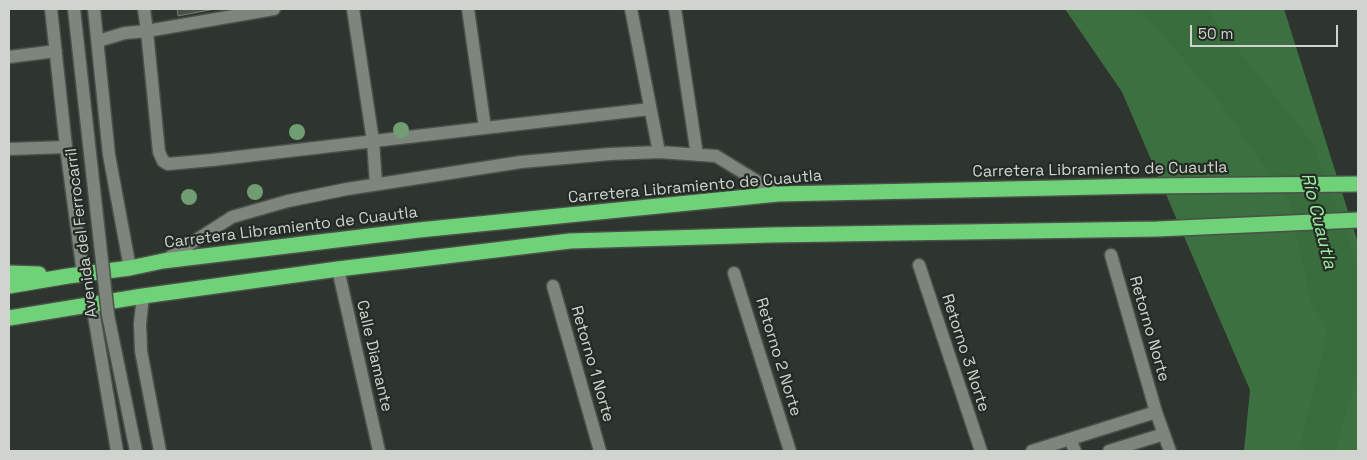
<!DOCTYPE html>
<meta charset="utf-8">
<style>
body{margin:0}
#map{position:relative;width:1367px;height:460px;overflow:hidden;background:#2e352e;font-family:"Space Grotesk",sans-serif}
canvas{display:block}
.frame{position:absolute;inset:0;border:10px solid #cfd4cf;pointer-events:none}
.scale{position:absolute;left:1190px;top:25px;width:148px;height:22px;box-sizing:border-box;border:2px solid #cfd4cf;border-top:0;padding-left:6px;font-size:15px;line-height:18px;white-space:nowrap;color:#cfd4cf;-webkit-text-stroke:4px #242b24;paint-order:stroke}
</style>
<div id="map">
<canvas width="1367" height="460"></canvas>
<div class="frame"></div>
<div class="scale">50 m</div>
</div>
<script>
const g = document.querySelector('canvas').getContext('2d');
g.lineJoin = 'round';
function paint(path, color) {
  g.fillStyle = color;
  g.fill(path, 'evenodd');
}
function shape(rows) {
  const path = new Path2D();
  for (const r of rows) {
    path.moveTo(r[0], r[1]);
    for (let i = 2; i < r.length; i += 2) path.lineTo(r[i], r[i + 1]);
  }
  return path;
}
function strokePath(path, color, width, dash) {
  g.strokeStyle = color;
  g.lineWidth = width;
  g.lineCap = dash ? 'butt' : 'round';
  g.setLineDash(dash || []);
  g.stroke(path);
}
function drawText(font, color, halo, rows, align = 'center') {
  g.font = font + ' "Space Grotesk",sans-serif';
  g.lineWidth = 4.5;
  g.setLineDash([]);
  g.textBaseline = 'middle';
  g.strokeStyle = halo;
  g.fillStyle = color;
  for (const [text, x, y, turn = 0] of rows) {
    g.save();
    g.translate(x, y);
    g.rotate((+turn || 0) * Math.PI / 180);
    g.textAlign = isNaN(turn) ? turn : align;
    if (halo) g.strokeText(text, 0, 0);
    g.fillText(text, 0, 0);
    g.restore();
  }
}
paint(shape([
 [1065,9,1284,9,1358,243,1358,451,1244,451,1250,390,1122,92]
]), '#3c7040');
paint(shape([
 [1140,9,1206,9,1313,144,1354,255,1358,269,1358,371,1335,451,1299,451,1327,332,1311,302,1289,201,1215,96]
]), '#396d3d');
const building = shape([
 [177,9,215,9,178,16,177,9]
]);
paint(building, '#485048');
strokePath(building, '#747d74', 1);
const minor = shape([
 [51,9,66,147,83,274],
 [94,9,109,155,130,268],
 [274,9,147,31,159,152,163,161,168,164,212,160,485,128],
 [353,9,373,141,376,184],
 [468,9,485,128,650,109],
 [631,9,659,152],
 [675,9,697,155],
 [98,41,125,33,147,31,144,9],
 [9,57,56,51],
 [9,149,66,147],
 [1111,255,1156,412,1170,451],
 [165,260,232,217,288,201,347,189,521,162,610,154,659,152,716,156,778,194],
 [919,265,981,451],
 [338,269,379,451],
 [734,273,790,451],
 [553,286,600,451],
 [143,296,140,324,141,351,160,451],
 [92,304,117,451],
 [1070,439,1075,451],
 [1032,451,1156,412],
 [1109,451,1164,434]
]);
const highway = shape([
 [9,273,39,274],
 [9,286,68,276,130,268,163,261,419,230,778,194,1146,186,1358,184],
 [9,318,143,296,338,269,570,241,770,235,1157,229,1358,220]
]);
strokePath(minor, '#4a504a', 15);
strokePath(highway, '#4a504a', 18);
strokePath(minor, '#7d857d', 12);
strokePath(highway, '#70d278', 15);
const minorBridge = shape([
 [74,9,108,315,136,451]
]);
strokePath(minorBridge, '#4a504a', 15, []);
strokePath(minorBridge, '#7d857d', 12);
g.fillStyle = '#709e72';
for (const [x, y] of [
 [401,130],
 [297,132],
 [255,192],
 [189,197]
]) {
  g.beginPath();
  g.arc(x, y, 8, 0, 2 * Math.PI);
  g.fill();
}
drawText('16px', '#cfd4cf', '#242b24', [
 ["Carretera Libramiento de Cuautla",1100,170,-1],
 ["Carretera Libramiento de Cuautla",695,187,-5],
 ["Carretera Libramiento de Cuautla",291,228,-7],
 ["Avenida del Ferrocarril",82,233,-97],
 ["Retorno Norte",1149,329,74],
 ["Retorno 3 Norte",965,353,72],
 ["Calle Diamante",374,356,77],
 ["Retorno 2 Norte",778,357,73],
 ["Retorno 1 Norte",592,364,74]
]);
drawText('italic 18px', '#9feba2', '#242b24', [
 ["Río Cuautla",1318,221,76]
]);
</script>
